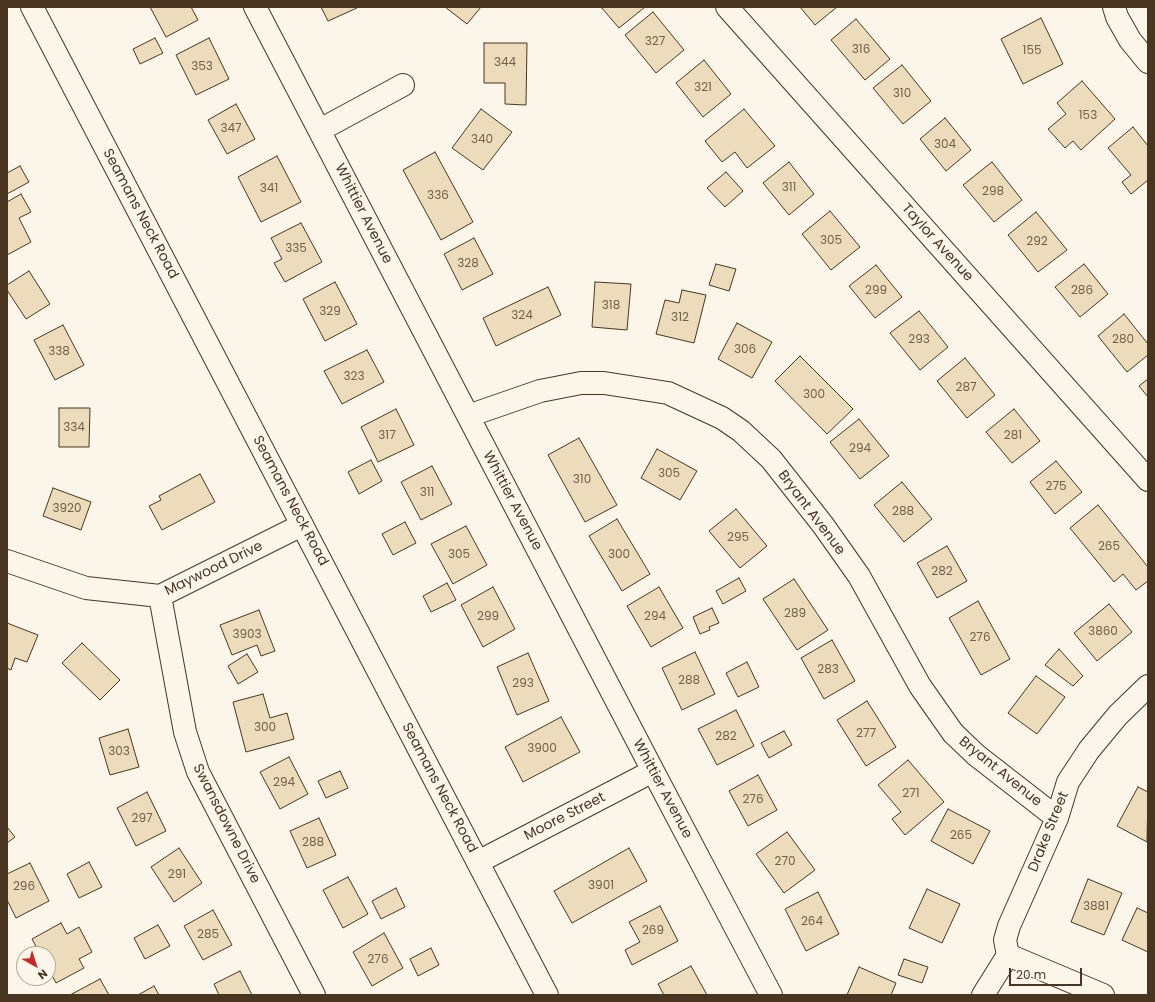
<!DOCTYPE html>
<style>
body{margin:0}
#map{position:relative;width:1155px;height:1002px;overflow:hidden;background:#fbf6e9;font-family:Poppins,sans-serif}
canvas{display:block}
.frame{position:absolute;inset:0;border:8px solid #4a3520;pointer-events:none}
.north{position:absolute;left:16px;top:946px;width:40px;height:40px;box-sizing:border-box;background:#fbf6e9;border:1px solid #b4a999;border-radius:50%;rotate:141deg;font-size:11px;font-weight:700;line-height:16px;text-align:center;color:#4a3520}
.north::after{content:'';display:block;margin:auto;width:14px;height:18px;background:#c62828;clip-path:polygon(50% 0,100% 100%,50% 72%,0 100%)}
.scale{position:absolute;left:1009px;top:968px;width:73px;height:18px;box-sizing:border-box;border:2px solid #4a3520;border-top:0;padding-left:5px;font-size:12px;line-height:14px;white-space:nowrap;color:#4a3520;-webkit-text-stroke:3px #fbf6e9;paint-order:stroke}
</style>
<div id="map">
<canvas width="1155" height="1002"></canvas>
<div class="frame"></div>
<div class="north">N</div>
<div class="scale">20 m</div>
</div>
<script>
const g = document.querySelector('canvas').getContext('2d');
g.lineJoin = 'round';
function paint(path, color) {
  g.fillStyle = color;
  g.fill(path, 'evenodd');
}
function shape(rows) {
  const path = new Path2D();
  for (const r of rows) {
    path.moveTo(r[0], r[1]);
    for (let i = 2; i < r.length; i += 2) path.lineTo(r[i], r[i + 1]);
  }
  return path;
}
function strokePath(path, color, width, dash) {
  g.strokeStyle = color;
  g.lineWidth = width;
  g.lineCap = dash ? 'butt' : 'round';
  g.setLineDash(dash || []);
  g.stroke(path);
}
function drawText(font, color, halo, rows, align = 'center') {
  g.font = font + ' Poppins,sans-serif';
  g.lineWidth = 3;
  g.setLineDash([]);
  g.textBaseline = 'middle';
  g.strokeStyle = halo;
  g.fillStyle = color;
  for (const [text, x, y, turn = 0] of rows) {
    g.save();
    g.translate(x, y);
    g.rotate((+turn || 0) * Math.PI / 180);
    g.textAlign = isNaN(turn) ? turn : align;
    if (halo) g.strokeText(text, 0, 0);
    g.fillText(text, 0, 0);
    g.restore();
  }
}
const building = shape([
 [150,7,191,7,198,20,166,37,150,7],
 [321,7,357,7,357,8,328,21,321,7],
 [445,7,481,7,467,24,445,7],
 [601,7,645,7,619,28,601,7],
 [800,7,837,7,815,25,800,7],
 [653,12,684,50,656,73,625,35,653,12],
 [1041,18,1063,64,1023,84,1001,39,1041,18],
 [856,19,890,59,865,80,831,40,856,19],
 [155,38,163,53,140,64,133,49,155,38],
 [209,38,229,79,196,95,176,55,209,38],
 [484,43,527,43,526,105,505,104,505,83,484,83,484,43],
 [704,60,731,94,703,117,676,83,704,60],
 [902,65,931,101,903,124,873,88,902,65],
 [1082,81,1115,119,1081,150,1073,141,1065,148,1048,129,1066,114,1057,103,1082,81],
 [236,104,255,139,227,154,208,120,236,104],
 [481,109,512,132,483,170,452,148,481,109],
 [744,109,775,146,747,168,735,152,722,162,705,141,744,109],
 [945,118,971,150,946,171,920,139,945,118],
 [1133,127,1148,146,1148,180,1131,194,1122,182,1131,175,1108,148,1133,127],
 [435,152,473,222,441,240,403,170,435,152],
 [277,156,301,202,261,222,238,177,277,156],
 [789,162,814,194,789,215,763,183,789,162],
 [992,162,1022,200,994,222,963,185,992,162],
 [20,166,29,182,7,194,7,173,20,166],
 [726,172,743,191,725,207,707,188,726,172],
 [21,194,31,212,19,218,31,242,7,255,7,202,21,194],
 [830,211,860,247,831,270,802,234,830,211],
 [1036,212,1067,250,1038,272,1008,235,1036,212],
 [301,223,322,262,285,282,274,263,282,259,271,238,301,223],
 [474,238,493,274,462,290,444,254,474,238],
 [716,264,736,269,729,291,709,285,716,264],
 [1084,264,1108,294,1080,317,1055,287,1084,264],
 [876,265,902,297,875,318,849,286,876,265],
 [29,271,50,304,26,319,7,290,7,285,29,271],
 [335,282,357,324,325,341,303,299,335,282],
 [595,282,631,284,627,330,592,327,595,282],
 [548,287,561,315,496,346,483,318,548,287],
 [682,290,706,295,694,343,656,334,665,300,679,303,682,290],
 [919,311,948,347,920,370,890,333,919,311],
 [1124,314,1148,344,1148,355,1127,372,1098,336,1124,314],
 [737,323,772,342,752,378,718,359,737,323],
 [63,325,84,365,55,380,34,340,63,325],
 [367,350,384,382,342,404,324,371,367,350],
 [800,356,853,409,827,434,775,381,800,356],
 [965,358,995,395,967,418,937,381,965,358],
 [1148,379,1148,397,1139,386,1148,379],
 [59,408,90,408,89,447,59,447,59,408],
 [396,409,414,445,378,462,361,427,396,409],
 [1014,409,1040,441,1012,463,986,432,1014,409],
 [859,419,889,456,860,479,830,442,859,419],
 [579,438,617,505,585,522,548,455,579,438],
 [657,449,697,471,680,500,641,478,657,449],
 [371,460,382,481,359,494,348,472,371,460],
 [1056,461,1082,492,1055,514,1030,482,1056,461],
 [432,466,452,504,421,520,401,482,432,466],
 [200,474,215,502,162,530,149,506,161,500,159,496,200,474],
 [902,482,932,519,904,542,874,505,902,482],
 [53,488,91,502,81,530,43,516,53,488],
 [1098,505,1148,567,1148,581,1136,590,1123,574,1114,582,1070,528,1098,505],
 [736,509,767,546,740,568,709,531,736,509],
 [617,519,650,574,622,591,589,536,617,519],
 [405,522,416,543,393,555,382,534,405,522],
 [466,526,487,565,453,584,431,544,466,526],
 [947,546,967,581,937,598,917,563,947,546],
 [739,578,746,591,723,604,716,591,739,578],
 [794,579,828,630,797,650,763,599,794,579],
 [447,583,456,600,431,612,423,596,447,583],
 [493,587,515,629,483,647,461,605,493,587],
 [659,587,683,628,651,647,627,606,659,587],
 [978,601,1010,659,981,675,949,618,978,601],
 [1109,604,1132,632,1097,661,1074,633,1109,604],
 [712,608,719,623,709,627,710,630,700,634,693,617,712,608],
 [259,610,275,651,261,656,257,645,232,655,220,625,259,610],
 [7,623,38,635,27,662,15,658,11,670,7,668,7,623],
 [832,640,855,681,824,699,801,658,832,640],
 [82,643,120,680,100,700,62,663,82,643],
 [1059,649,1083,676,1073,686,1045,665,1059,649],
 [695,652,715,694,682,710,662,668,695,652],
 [528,653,549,701,517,715,497,667,528,653],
 [247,654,258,672,238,684,228,666,247,654],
 [747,662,759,687,738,697,726,673,747,662],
 [1036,676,1065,697,1037,734,1008,713,1036,676],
 [263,694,270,718,287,713,294,739,246,752,233,702,263,694],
 [867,701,896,747,866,766,837,720,867,701],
 [736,710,754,746,717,765,698,729,736,710],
 [561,717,580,752,523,782,505,747,561,717],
 [128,729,139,767,110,775,99,738,128,729],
 [784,731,792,745,769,758,761,743,784,731],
 [289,757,308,794,280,809,260,772,289,757],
 [908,760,944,802,905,835,892,819,901,812,878,785,908,760],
 [340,771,348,788,326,798,318,781,340,771],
 [758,775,777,810,748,826,729,791,758,775],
 [1138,787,1148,792,1147,842,1117,826,1138,787],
 [147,792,166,831,136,846,117,808,147,792],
 [948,809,990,831,973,864,931,841,948,809],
 [319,818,336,855,307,868,290,831,319,818],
 [7,827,15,837,7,843,7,827],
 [787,832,815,870,784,893,756,854,787,832],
 [179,848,202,883,174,902,151,867,179,848],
 [629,848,647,881,572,923,554,891,629,848],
 [89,862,102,887,79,898,67,874,89,862],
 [30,863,49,901,16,918,7,900,7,874,30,863],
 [348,877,368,914,343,928,323,890,348,877],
 [1088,879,1122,893,1104,935,1071,922,1088,879],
 [396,888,405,907,381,919,372,901,396,888],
 [927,889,960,904,942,943,909,928,927,889],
 [818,892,839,934,806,951,785,909,818,892],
 [660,906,678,941,632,965,625,950,640,942,629,922,660,906],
 [1137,908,1148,913,1148,952,1122,940,1137,908],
 [213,910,232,945,203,960,184,926,213,910],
 [61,923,67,934,79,927,92,952,79,959,84,968,56,983,48,968,48,954,40,954,32,939,61,923],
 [158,925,170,946,145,959,134,938,158,925],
 [384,933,403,968,372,986,353,952,384,933],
 [431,948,439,965,418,976,410,959,431,948],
 [904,959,928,967,922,983,898,975,904,959],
 [691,966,707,995,664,995,658,984,691,966],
 [859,967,896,983,891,995,847,995,859,967],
 [240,971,252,995,219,995,214,984,240,971],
 [100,979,109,995,70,995,100,979],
 [154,986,159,995,138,995,154,986]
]);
paint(building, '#ecdcbc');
strokePath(building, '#4a3520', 1);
const minor = shape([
 [255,7,653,771,771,995],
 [727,7,1148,480],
 [1114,7,1117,17,1130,40,1148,62],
 [320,130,403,85],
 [468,416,540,391,581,383,604,383,668,393,722,418,741,431,771,459,823,525,859,576,920,686,953,733,976,755,1057,818],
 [7,561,86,588,160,596,302,525],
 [160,596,185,732,198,772,314,995],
 [478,862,653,771],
 [1008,955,1103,995],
 [983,995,1008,955,1005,940,1009,926,1057,818,1068,782,1089,750,1118,715,1148,686]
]);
const secondary = shape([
 [32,7,547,995]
]);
strokePath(minor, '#4a3520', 24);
strokePath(secondary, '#4a3520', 24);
strokePath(minor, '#fbf6e9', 22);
strokePath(secondary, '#fbf6e9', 22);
drawText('12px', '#725f47', null, [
 ["327",655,42],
 ["316",861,50],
 ["155",1032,51],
 ["344",505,63],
 ["353",202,67],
 ["321",703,88],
 ["310",902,94],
 ["153",1088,116],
 ["347",231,129],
 ["340",482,140],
 ["304",945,145],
 ["311",789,188],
 ["341",269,189],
 ["298",993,192],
 ["336",438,196],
 ["305",831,241],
 ["292",1037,242],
 ["335",296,249],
 ["328",468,264],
 ["299",876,291],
 ["286",1082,291],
 ["318",611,306],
 ["329",330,312],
 ["324",522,316],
 ["312",680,318],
 ["293",919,340],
 ["280",1123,340],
 ["306",745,350],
 ["338",59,352],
 ["323",354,377],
 ["287",966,388],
 ["300",814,395],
 ["334",74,428],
 ["317",387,436],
 ["281",1013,436],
 ["294",860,449],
 ["305",669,474],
 ["310",582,480],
 ["275",1056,487],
 ["311",427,493],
 ["3920",67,509],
 ["288",903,512],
 ["295",738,538],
 ["265",1109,547],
 ["305",459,555],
 ["300",619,555],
 ["282",942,572],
 ["289",795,614],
 ["299",488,617],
 ["294",655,617],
 ["3860",1103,632],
 ["3903",247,635],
 ["276",980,638],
 ["283",828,670],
 ["288",689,681],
 ["293",523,684],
 ["300",265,728],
 ["277",866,734],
 ["282",726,737],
 ["3900",542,749],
 ["303",119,752],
 ["294",284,783],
 ["271",911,794],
 ["276",753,800],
 ["297",142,819],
 ["265",961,836],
 ["288",313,843],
 ["270",785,862],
 ["291",177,875],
 ["3901",601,886],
 ["296",24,887],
 ["3881",1096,907],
 ["264",812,922],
 ["269",653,931],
 ["285",208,935],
 ["276",378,960]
]);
drawText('14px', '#4a3520', '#fbf6e9', [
 ["Seamans Neck Road",140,214,62],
 ["Whittier Avenue",363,214,63],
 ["Taylor Avenue",937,243,48],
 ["Seamans Neck Road",290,501,62],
 ["Whittier Avenue",512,501,62],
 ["Bryant Avenue",811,513,53],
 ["Maywood Drive",214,569,-26],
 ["Bryant Avenue",1000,772,39],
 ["Seamans Neck Road",439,788,62],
 ["Whittier Avenue",662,789,62],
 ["Moore Street",565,817,-27],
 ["Swansdowne Drive",226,824,63],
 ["Drake Street",1049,832,-68]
]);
</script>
